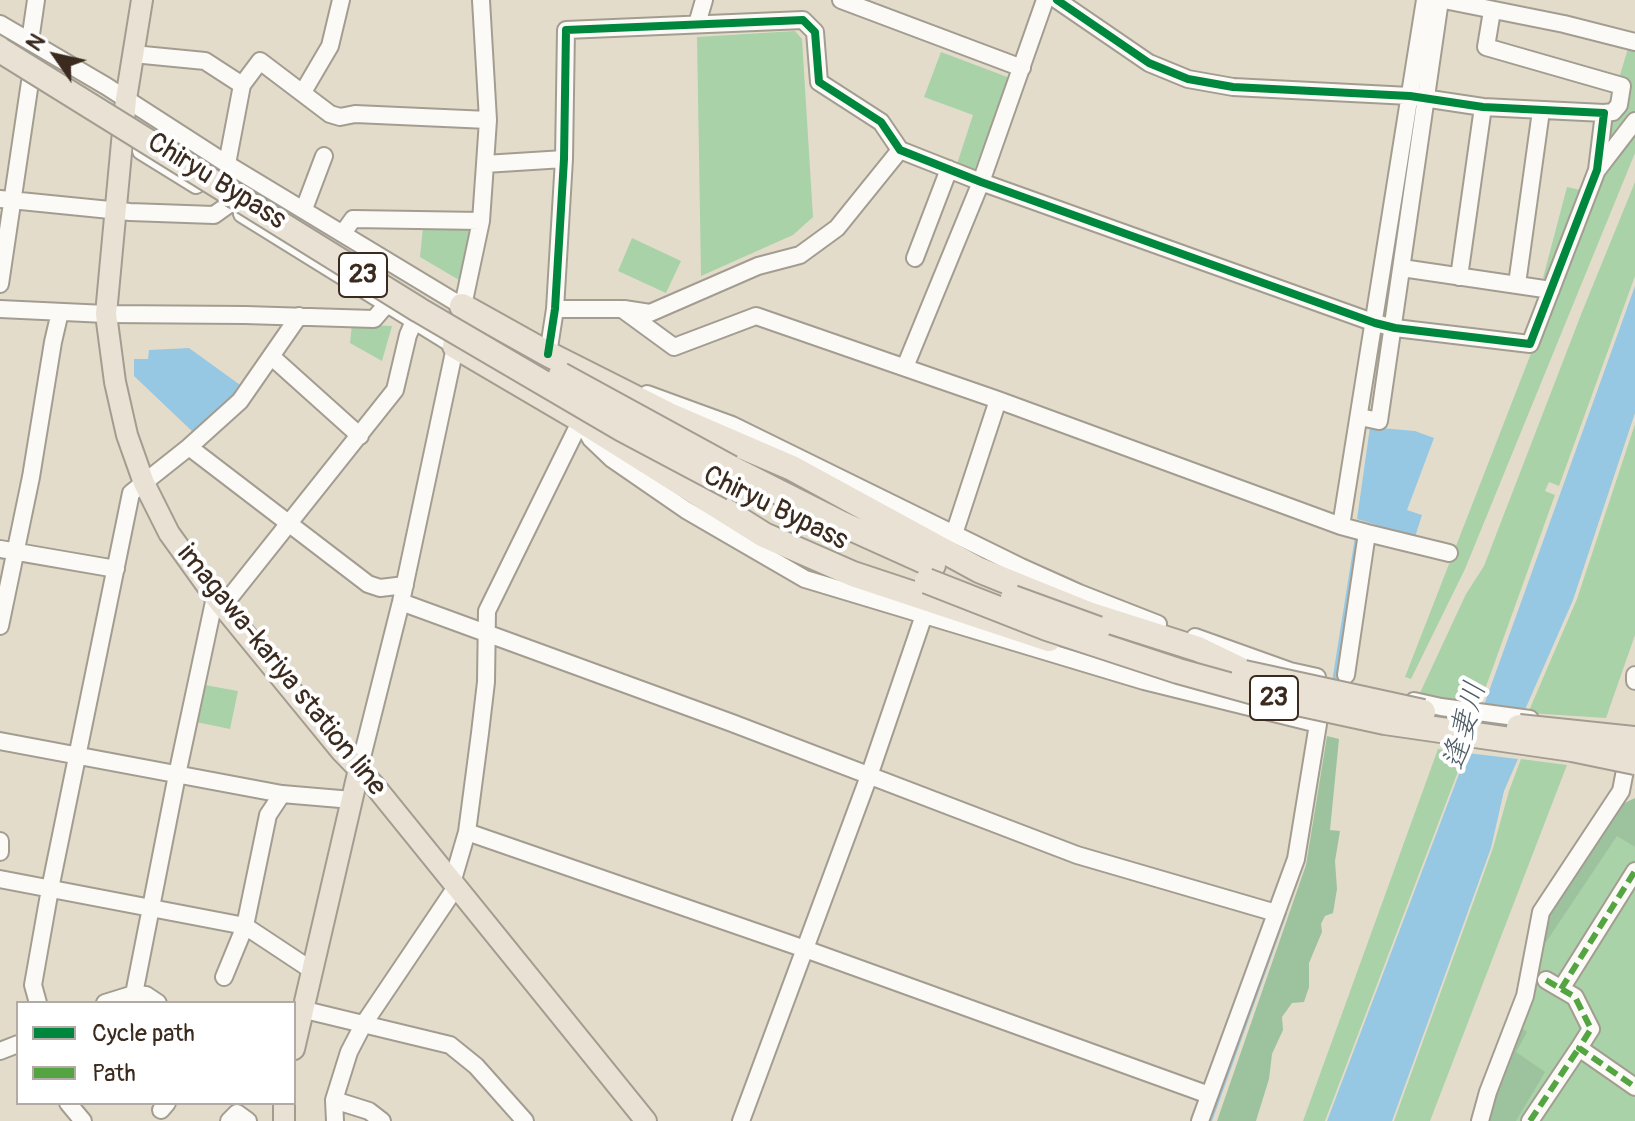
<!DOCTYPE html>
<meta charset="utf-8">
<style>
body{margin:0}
#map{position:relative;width:1635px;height:1121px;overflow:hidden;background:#e4dcca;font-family:Pangolin,sans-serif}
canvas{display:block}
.legend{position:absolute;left:16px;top:1001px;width:280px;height:104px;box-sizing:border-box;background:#fff;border:2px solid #b1aaa5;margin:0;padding:10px 14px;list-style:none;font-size:24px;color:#3b2a1e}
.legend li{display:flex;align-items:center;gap:16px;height:40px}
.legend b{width:40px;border:2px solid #b1aaa5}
.north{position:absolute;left:16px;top:16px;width:80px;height:80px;-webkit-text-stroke:6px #fff;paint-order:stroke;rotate:304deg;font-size:22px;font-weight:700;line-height:32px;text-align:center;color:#3b2a1e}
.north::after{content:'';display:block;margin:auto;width:28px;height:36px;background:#3b2a1e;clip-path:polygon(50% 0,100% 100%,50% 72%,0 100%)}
</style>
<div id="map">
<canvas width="1635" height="1121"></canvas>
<ul class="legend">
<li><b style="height:10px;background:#00873e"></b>Cycle path</li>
<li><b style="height:10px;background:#54a441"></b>Path</li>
</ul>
<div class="north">N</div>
</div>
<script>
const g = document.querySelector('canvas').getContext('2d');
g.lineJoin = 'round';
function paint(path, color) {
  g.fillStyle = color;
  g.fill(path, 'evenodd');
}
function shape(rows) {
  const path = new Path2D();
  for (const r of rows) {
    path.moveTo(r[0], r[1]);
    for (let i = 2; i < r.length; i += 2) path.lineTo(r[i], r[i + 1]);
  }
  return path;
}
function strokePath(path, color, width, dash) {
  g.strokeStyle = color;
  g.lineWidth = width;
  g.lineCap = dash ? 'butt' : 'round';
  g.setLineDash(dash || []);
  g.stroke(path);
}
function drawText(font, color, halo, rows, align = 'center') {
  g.font = font + ' Pangolin,"Klee One",sans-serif';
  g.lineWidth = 8;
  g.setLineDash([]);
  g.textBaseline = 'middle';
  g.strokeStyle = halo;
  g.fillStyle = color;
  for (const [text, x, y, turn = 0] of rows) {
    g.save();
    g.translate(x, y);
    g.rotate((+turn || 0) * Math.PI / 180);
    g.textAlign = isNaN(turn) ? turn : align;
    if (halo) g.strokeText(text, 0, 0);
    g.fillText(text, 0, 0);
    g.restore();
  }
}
paint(shape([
 [795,31,802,39,813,217,793,235,701,276,697,37],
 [1629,45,1635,46,1635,113,1608,149,1608,121,1626,84,1620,75],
 [941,52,1010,78,974,171,957,164,973,115,924,97],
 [1635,126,1635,153,1465,569,1411,679,1405,677,1602,171],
 [1635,182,1635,276,1559,486,1549,482,1545,491,1555,495,1479,706,1419,695,1466,594,1484,566,1582,312],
 [1567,187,1585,191,1551,278,1543,278],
 [423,227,471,229,459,280,420,257],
 [632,238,681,261,666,293,618,271],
 [352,324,392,326,382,361,350,343],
 [1635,424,1635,635,1606,718,1528,713,1577,599],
 [205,685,238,691,230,729,196,722],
 [1438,749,1465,753,1325,1121,1303,1121],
 [1521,759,1567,765,1430,1121,1394,1121,1493,848,1509,791],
 [1635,798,1635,1121,1487,1121,1544,915]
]), '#a9d2a8');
paint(shape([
 [1327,736,1339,739,1330,830,1340,831,1335,861,1337,889,1333,913,1325,916,1321,924,1322,932,1309,963,1309,987,1304,1002,1292,1003,1282,1017,1283,1030,1272,1054,1269,1079,1256,1121,1217,1121,1306,865],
 [1635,798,1635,847,1617,836,1538,954,1544,915,1614,808],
 [1519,1026,1527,1032,1516,1052,1545,1072,1516,1121,1485,1121]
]), '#9cc39d');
paint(shape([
 [1635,286,1635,413,1573,600,1524,712,1484,705],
 [189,348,243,387,233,399,195,434,134,376,134,359,148,359,149,350],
 [1370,427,1415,431,1434,438,1407,510,1422,515,1415,537,1357,519],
 [1467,753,1518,759,1504,791,1491,848,1392,1121,1327,1121]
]), '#96c8e3');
strokePath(shape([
 [1334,682,1357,537],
 [1210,1121,1285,913]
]), '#96c8e3', 4);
const minor = shape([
 [841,0,1022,68],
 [1444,0,1564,24,1635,42],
 [1492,11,1486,47,1622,86,1619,105,1613,112,1604,113],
 [0,24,106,86,227,164,462,306],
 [697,24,704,0],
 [30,41,36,0],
 [133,54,205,61,242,85,260,61,330,114,340,117,355,114,488,120],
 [303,92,330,46,341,0],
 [141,151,196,185],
 [227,164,242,85],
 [485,164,564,159],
 [1598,169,1635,121],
 [0,199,130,212,214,215,228,205],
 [304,209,324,156],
 [242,214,455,346],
 [343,233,353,219,481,221],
 [915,258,949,169],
 [1402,268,1551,290],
 [1459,277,1483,107],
 [0,284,30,82],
 [1517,284,1541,111],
 [0,309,106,314,245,315,374,319,387,304],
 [555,309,622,309,674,347,756,316,998,400,1341,526,1367,533],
 [624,309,650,313,758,266,800,255,837,228,900,150],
 [461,315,481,221,485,164,488,120,481,0],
 [548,354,555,309,564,159,566,30,803,20,815,32,819,82,881,122,900,150,981,182,1375,323,1395,328,1530,344,1597,170,1604,113,1483,107,1410,96,1233,87,1188,79,1149,63,1057,0],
 [272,357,360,436],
 [905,367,981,182,1045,0],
 [647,394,732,425,1021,567,1079,593,1158,624],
 [1360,417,1379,421,1440,0],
 [583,425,591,439,612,459,686,510,805,579,1144,681,1318,724,1296,859,1200,1121],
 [189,447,368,584,380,588,405,585],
 [1341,526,1425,0],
 [954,534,998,400],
 [0,549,116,569],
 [401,602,732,723,1077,855,1276,913],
 [223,606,395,390,408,335,414,321],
 [0,626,31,477,53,342,60,312],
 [1195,637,1290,671,1317,677],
 [1346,675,1367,533,1449,553],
 [1635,675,1635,681],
 [1414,701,1441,707,1530,719],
 [0,741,282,794,352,800],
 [359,769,401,602,457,338],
 [467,832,805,949,1209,1095],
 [0,841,0,852],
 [0,879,245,926,313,971],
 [452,883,467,832,480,733,486,682,487,611,581,420],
 [224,977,245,926,268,815,282,794],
 [1546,980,1575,997,1591,1029,1579,1048,1635,1087],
 [1561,989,1635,871],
 [134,994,146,995,158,1003],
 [38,1003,33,985,50,889,131,493,189,447,240,401,299,316],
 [105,1003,134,994,177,775,215,597],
 [305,1010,450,1045,476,1066,525,1121],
 [0,1051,18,1044],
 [334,1100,369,1111,382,1121],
 [68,1103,83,1121],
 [161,1110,167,1103],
 [229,1121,237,1113,248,1121],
 [335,1121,334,1100,349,1052,363,1025,456,887],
 [741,1121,869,776,924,615],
 [1480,1121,1488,1092,1525,996,1541,912,1621,791,1626,765],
 [1530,1121,1579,1048]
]);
const major = shape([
 [142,0,126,99,106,314,115,382,127,435,144,483,169,533,215,597,341,751,374,785,646,1121],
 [294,1049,359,769],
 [284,1121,284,1103]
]);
const highway = shape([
 [462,306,548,354,669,415,792,468,979,570,1088,614,1198,649,1254,676],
 [455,346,581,420,764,535,853,574,1049,639],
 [731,468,842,524,933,565]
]);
strokePath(minor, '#a39d91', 20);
strokePath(major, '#a39d91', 24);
strokePath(highway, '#a39d91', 28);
strokePath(minor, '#fbfaf7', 16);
strokePath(major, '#e9e1d4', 20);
strokePath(highway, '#e9e1d4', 24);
const highwayBridge = shape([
 [0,50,419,310,622,429,733,488],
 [561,375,731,468],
 [927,581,1047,628,1178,671,1279,699,1385,722,1572,749,1635,762],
 [1013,598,1098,629],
 [1244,673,1423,712],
 [1519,727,1635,739]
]);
strokePath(highwayBridge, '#a39d91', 28, []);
strokePath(highwayBridge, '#e9e1d4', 24);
strokePath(shape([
 [1546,980,1575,997,1591,1029,1579,1048,1635,1087],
 [1561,989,1635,871],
 [1530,1121,1579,1048]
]), '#54a441', 6, [12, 6]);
strokePath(shape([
 [548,354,555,309,564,159,566,30,803,20,815,32,819,82,881,122,900,150,981,182,1375,323,1395,328,1530,344,1597,170,1604,113,1483,107,1410,96,1233,87,1188,79,1149,63,1057,0]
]), '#00873e', 8);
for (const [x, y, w] of [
 [363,275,48],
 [1274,698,48]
]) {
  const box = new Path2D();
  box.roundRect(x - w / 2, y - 22, w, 44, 6);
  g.fillStyle = '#fff';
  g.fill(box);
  strokePath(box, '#3b2a1e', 2);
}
drawText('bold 26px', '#3b2a1e', null, [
 ["23",363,275],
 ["23",1274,698]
]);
drawText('28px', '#3b2a1e', '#fff', [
 ["Chiryu Bypass",216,182,32],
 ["Chiryu Bypass",775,509,26],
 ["imagawa-kariya station line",281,671,51]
]);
drawText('italic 30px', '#4f5e67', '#fff', [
 ["逢妻川",1466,726,-75]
]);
</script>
